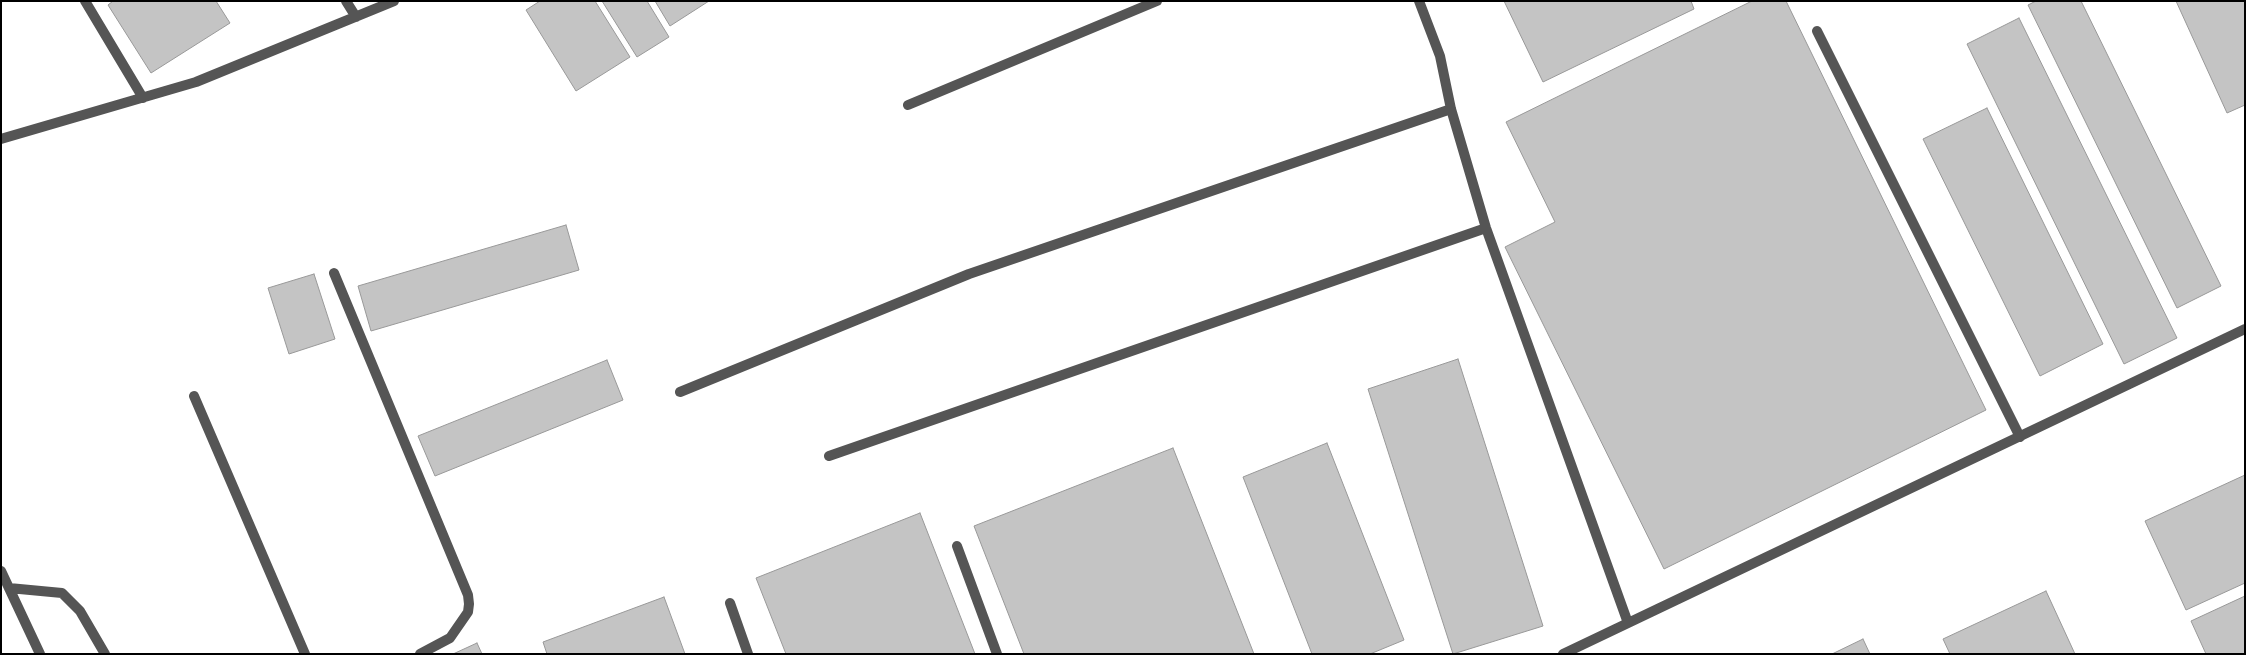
<!DOCTYPE html>
<style>
body{margin:0}
#map{position:relative;width:2246px;height:655px;overflow:hidden;background:#fff;font-family:"Asap Condensed",sans-serif}
canvas{display:block}
.frame{position:absolute;inset:0;border:2px solid #000;pointer-events:none}
</style>
<div id="map">
<canvas width="2246" height="655"></canvas>
<div class="frame"></div>
</div>
<script>
const g = document.querySelector('canvas').getContext('2d');
g.lineJoin = 'round';
function paint(path, color) {
  g.fillStyle = color;
  g.fill(path, 'evenodd');
}
function shape(rows) {
  const path = new Path2D();
  for (const r of rows) {
    path.moveTo(r[0], r[1]);
    for (let i = 2; i < r.length; i += 2) path.lineTo(r[i], r[i + 1]);
  }
  return path;
}
function strokePath(path, color, width, dash) {
  g.strokeStyle = color;
  g.lineWidth = width;
  g.lineCap = dash ? 'butt' : 'round';
  g.setLineDash(dash || []);
  g.stroke(path);
}
const building = shape([
 [113,1,216,1,230,23,151,73,108,5,113,1],
 [540,1,595,1,630,57,576,91,526,10,540,1],
 [602,1,647,1,669,37,637,57,602,1],
 [655,1,709,1,670,26,655,1],
 [1504,1,1691,1,1694,9,1543,82,1504,1],
 [1752,1,1786,1,1986,410,1664,569,1505,247,1555,222,1506,122,1752,1],
 [2036,1,2081,1,2221,286,2177,308,2028,5,2036,1],
 [2176,1,2245,1,2245,105,2227,113,2176,1],
 [2019,18,2177,338,2124,364,1967,44,2019,18],
 [1987,108,2103,344,2040,376,1923,139,1987,108],
 [566,225,579,270,371,331,358,286,566,225],
 [314,274,335,339,289,354,268,288,314,274],
 [1458,359,1543,626,1453,654,1368,389,1458,359],
 [607,360,623,400,435,476,418,436,607,360],
 [1327,443,1404,640,1370,654,1312,654,1243,477,1327,443],
 [1173,448,1254,654,1024,654,974,526,1173,448],
 [2245,475,2245,583,2186,610,2145,521,2245,475],
 [920,513,975,654,786,654,756,578,920,513],
 [2046,591,2075,654,1950,654,1943,639,2046,591],
 [2245,596,2245,654,2206,654,2191,621,2245,596],
 [664,597,685,654,547,654,543,642,664,597],
 [1863,639,1870,654,1832,654,1863,639],
 [477,643,482,654,453,654,477,643]
]);
paint(building, '#c4c4c4');
strokePath(building, '#999', 1);
strokePath(shape([
 [85,1,143,98],
 [346,1,356,17],
 [1817,31,2020,437],
 [1,139,196,82,394,1],
 [334,273,468,595,469,604,468,612,450,638,420,654],
 [194,396,305,654],
 [957,546,997,654],
 [1,571,40,654],
 [9,588,62,593,80,611,105,654]
]), '#555', 10);
strokePath(shape([
 [1419,1,1440,56,1451,109,1486,228,1628,623],
 [908,105,1157,1],
 [680,392,969,274,1451,109],
 [829,456,1486,228],
 [730,603,748,654],
 [1563,654,2245,329]
]), '#555', 10);
</script>
